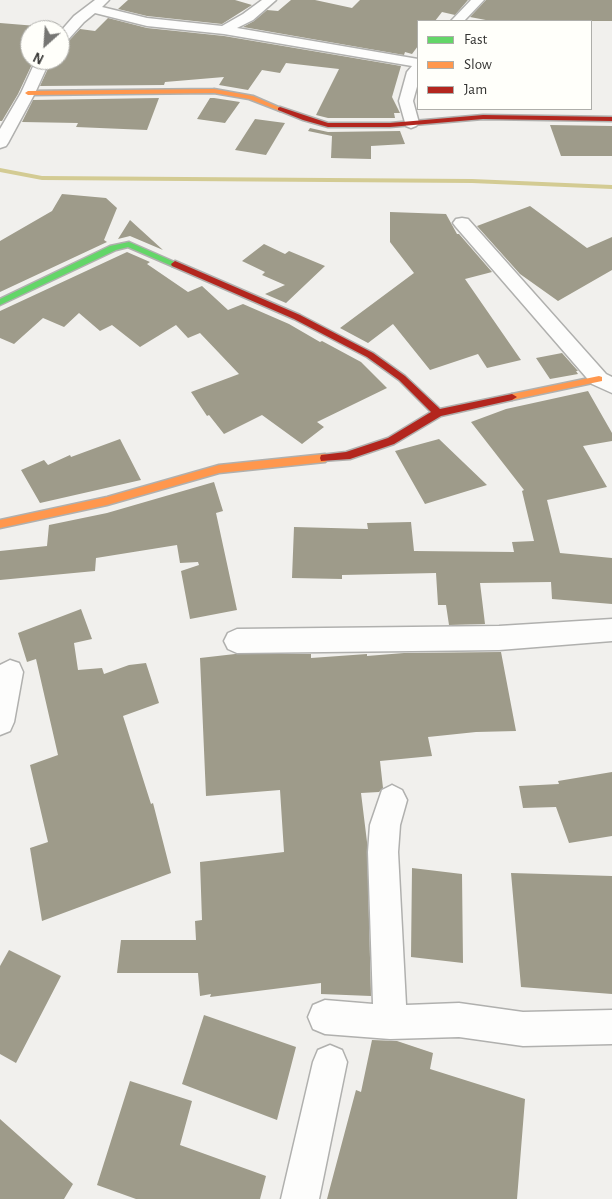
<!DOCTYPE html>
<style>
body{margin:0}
#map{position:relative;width:612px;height:1199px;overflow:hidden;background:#f1f0ed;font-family:"Alegreya Sans",sans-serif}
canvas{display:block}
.legend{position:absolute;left:417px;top:20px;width:175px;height:90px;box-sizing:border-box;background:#fffffa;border:1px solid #aeaeaa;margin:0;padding:6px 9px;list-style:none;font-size:15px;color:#343432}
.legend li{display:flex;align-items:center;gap:10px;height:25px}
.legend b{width:25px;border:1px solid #aeaeaa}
.north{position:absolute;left:20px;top:20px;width:50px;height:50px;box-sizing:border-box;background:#fffffa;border:1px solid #aeaeaa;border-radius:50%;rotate:206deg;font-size:14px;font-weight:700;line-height:20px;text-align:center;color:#343432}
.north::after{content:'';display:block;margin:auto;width:18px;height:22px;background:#767673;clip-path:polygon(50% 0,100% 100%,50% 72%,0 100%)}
</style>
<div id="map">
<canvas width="612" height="1199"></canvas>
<ul class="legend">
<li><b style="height:6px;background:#63d668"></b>Fast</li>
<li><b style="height:6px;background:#ff974d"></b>Slow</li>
<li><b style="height:6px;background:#b3261e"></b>Jam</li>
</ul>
<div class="north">N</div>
</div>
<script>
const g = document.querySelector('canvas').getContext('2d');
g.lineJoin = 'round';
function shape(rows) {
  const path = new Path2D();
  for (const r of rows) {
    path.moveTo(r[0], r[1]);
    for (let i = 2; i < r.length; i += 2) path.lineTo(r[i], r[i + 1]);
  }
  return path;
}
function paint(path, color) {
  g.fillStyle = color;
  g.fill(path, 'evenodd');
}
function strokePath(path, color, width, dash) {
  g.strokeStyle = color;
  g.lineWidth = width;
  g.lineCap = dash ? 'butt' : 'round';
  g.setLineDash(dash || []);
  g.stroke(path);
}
paint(shape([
 [0,168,42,176,472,179,612,185,612,189,472,183,42,180,0,172,0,168]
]), '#d3cb93');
paint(shape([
 [128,0,235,0,252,5,222,24,147,16,118,9],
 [291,0,315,0,352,8,360,0,468,0,455,15,442,12,435,21,418,21,418,46,412,54,405,52,404,55,243,27,254,21,267,10,278,11],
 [486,0,612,0,612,21,491,21,470,17],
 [108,18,147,28,224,36,401,66,392,97,400,113,394,113,395,118,328,118,316,115,339,69,286,63,280,73,262,70,248,90,219,85,224,77,165,82,164,85,40,86,52,60,60,60,60,46,66,44,80,29,95,31],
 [0,23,61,28,59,30,30,30,30,60,34,60,18,94,2,121,0,121],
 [159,98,147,130,76,127,78,123,22,122,33,100],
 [210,98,214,98,240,102,225,123,197,119],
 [255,119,285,123,266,155,235,150],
 [550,125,612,126,612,156,561,156],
 [310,128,328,132,400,131,405,144,371,146,371,159,331,158,332,136,308,131],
 [62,194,106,198,117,208,104,240,107,242,0,292,0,241,52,211],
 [530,206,587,248,612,237,612,270,558,301,520,274,477,226],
 [390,212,446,214,457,234,459,234,492,272,465,279,521,360,487,368,478,354,430,370,393,324,368,343,340,328,414,273,390,242],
 [130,220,163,250,130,236,118,239],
 [264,244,285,254,289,251,325,266,286,303,265,294,285,285,262,275,265,272,242,261],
 [127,252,150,262,147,264,188,292,202,286,228,310,243,304,289,324,320,342,322,341,361,362,387,388,317,422,324,427,302,444,262,415,224,434,209,415,207,416,191,392,239,374,200,333,188,338,176,325,140,347,112,325,100,331,79,313,64,327,43,318,14,344,0,338,0,311],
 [562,353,578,371,576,371,578,374,550,379,536,358],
 [588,391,612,433,612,441,583,446,607,487,547,500,560,553,612,558,612,604,552,599,551,582,480,583,485,624,449,625,446,605,438,605,436,573,342,575,342,579,292,578,294,527,368,529,367,523,411,522,414,551,514,552,512,542,534,541,522,491,524,490,471,422,506,409],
 [120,439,141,480,40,503,21,470,44,460,48,465,70,455,71,457],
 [439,439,487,485,425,504,395,451],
 [214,482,223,511,216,513,237,610,190,619,181,571,199,565,198,562,180,563,177,545,96,558,95,571,0,580,0,551,47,546,49,525,107,513],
 [81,609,92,639,74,643,78,670,102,668,104,674,129,665,146,663,159,703,123,716,151,804,153,803,171,873,42,921,30,848,48,842,30,765,58,755,36,659,27,662,18,633],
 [501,652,516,731,476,732,428,737,432,756,380,761,383,788,379,792,361,793,367,842,371,996,321,994,321,983,210,997,211,994,200,996,198,973,117,973,121,940,196,940,195,921,202,920,200,862,284,852,280,790,206,796,200,658,235,654,311,654,311,658,367,654,367,656,404,653],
 [612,772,612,836,569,843,556,807,523,808,519,786,559,784,558,781],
 [412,868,462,874,463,963,411,957],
 [511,873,612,876,612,994,521,987],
 [9,950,61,976,16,1063,0,1054,0,966],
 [204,1015,296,1047,277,1120,182,1084],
 [372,1040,397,1041,433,1053,430,1069,525,1099,517,1199,327,1199,356,1090,361,1092],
 [130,1081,192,1101,180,1145,266,1176,260,1199,136,1199,97,1185],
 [0,1119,73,1184,64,1199,0,1199]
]), '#9e9b8a');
const street = shape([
 [95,0,109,0,102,7,147,18,222,26,243,14,262,0,276,0,253,20,237,28,418,59,418,83,413,101,419,123,416,126,411,128,406,126,399,101,407,72,412,66,224,34,147,26,95,13,84,22,65,43,60,44,60,32,74,16,95,0],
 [471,0,484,0,464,21,451,21,471,0],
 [36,60,50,60,35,93,8,143,6,146,0,148,0,129,21,93,36,60],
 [462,218,468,219,606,374,612,377,612,393,592,384,456,227,453,223,456,219,462,218],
 [612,619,612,641,499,650,237,653,228,649,224,641,228,633,237,629,499,626,612,619],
 [10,660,19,663,23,672,14,722,10,731,0,735,0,665,10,660],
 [392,785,402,790,407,800,400,825,398,852,406,1005,459,1003,523,1012,612,1010,612,1044,523,1046,459,1037,390,1039,325,1034,313,1029,308,1017,313,1005,325,1000,373,1004,368,852,370,825,382,790,392,785],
 [330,1045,342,1050,347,1062,319,1199,281,1199,313,1062,318,1050,330,1045]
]);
const fast = shape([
 [129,242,179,264,175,267,172,266,128,247,116,250,0,305,0,299,110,246,129,242]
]);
const slow = shape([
 [214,89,253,96,283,109,280,111,249,99,214,93,28,95,25,93,28,91,214,89],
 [599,376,602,377,602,381,512,400,507,397,512,394,599,376],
 [325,454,330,458,325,462,219,473,107,505,0,528,0,520,107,497,219,465,325,454]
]);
const jam = shape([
 [280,107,328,123,390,123,483,115,612,117,612,121,483,119,390,127,328,127,303,120,278,110,278,108,280,107],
 [175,261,300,315,373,353,405,376,440,409,512,394,517,397,512,400,441,416,394,444,350,459,321,461,320,458,321,455,346,452,388,438,431,412,399,380,367,357,294,319,172,266,171,264,175,261]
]);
strokePath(street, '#b0b0ae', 3);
strokePath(fast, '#b0b0ae', 3);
strokePath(slow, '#b0b0ae', 3);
strokePath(jam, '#b0b0ae', 3);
paint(street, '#fdfdfc');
paint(fast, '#63d668');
paint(slow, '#ff974d');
paint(jam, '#b3261e');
</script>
